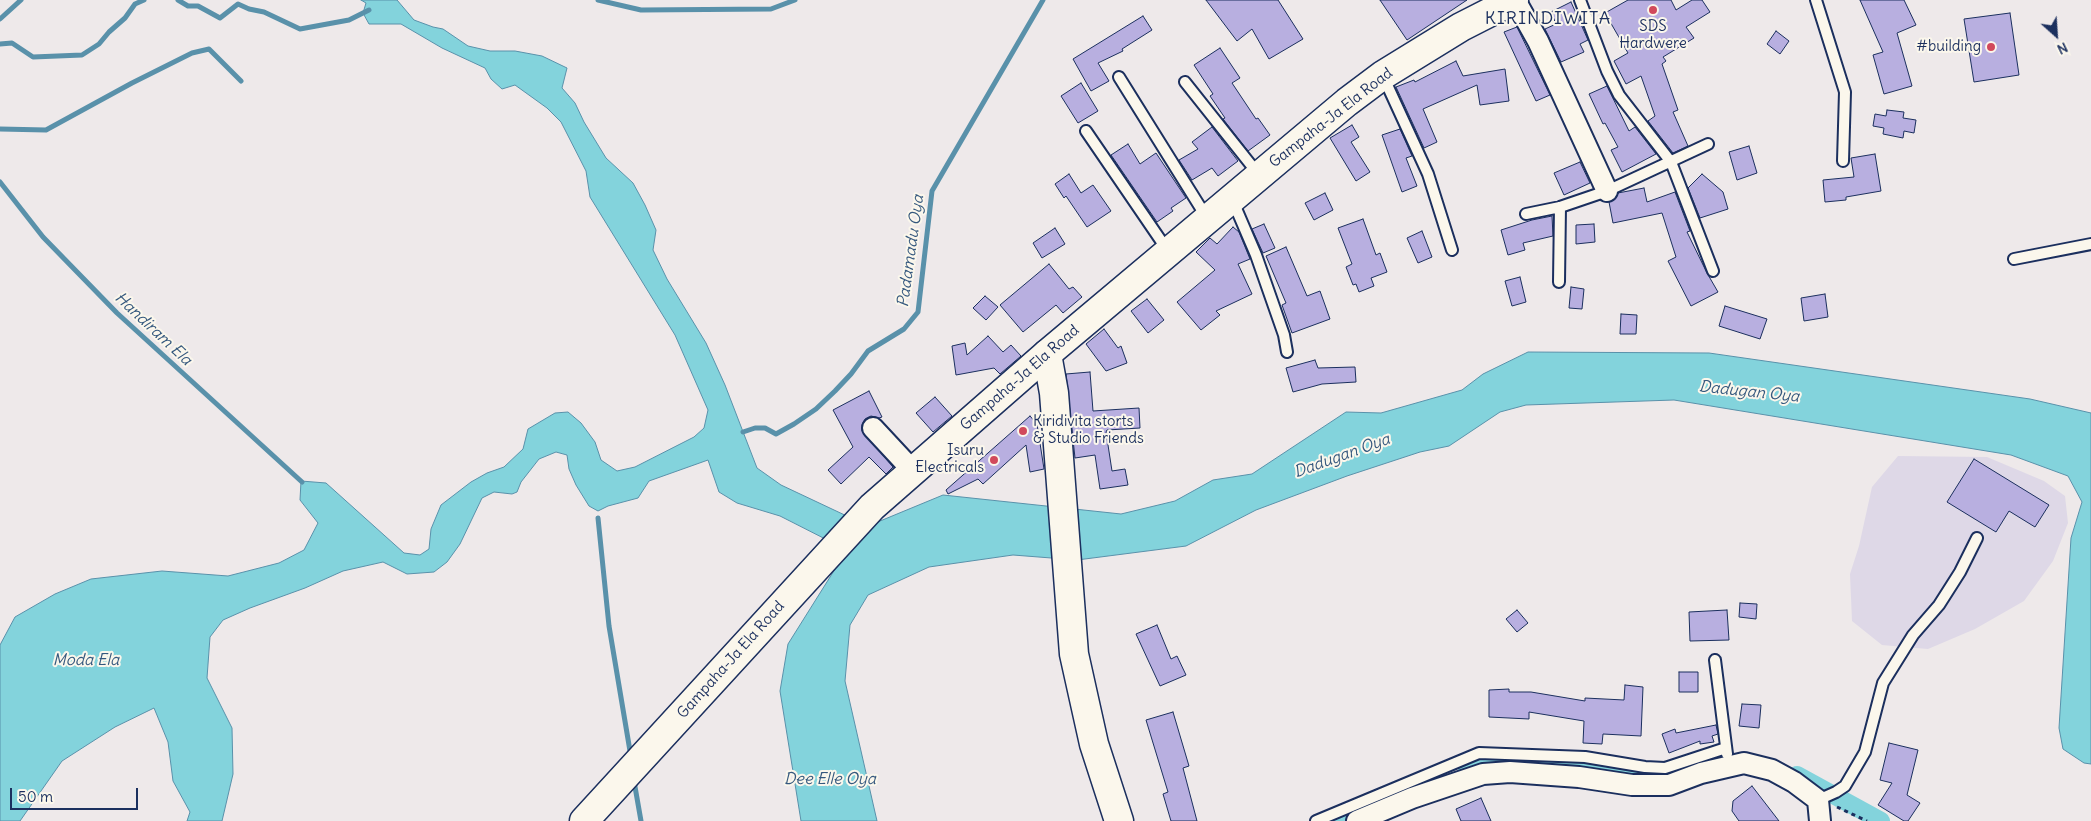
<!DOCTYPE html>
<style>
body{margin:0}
#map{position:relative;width:2091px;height:821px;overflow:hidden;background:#eee9ea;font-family:Delius,sans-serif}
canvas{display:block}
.north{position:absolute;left:2031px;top:10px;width:50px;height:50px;-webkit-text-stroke:4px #fbf7ec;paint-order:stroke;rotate:154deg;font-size:14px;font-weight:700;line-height:20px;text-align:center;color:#1b2f5e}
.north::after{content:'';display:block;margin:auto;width:18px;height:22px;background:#1b2f5e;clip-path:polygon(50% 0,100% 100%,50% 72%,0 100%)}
.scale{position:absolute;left:10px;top:788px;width:128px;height:22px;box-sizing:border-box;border:2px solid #1b2f5e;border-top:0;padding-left:6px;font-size:15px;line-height:18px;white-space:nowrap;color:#1b2f5e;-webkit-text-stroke:4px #fbf7ec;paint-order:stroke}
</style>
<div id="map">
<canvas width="2091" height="821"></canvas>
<div class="north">N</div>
<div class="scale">50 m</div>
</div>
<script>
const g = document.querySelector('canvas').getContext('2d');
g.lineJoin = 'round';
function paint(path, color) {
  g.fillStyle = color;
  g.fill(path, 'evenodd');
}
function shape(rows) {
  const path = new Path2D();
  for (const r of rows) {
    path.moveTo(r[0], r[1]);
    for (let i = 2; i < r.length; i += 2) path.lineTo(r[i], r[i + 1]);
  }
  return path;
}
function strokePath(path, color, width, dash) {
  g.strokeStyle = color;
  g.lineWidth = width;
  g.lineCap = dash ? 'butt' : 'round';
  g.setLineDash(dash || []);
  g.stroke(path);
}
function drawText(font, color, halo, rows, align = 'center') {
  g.font = font + ' Delius,sans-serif';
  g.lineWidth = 4;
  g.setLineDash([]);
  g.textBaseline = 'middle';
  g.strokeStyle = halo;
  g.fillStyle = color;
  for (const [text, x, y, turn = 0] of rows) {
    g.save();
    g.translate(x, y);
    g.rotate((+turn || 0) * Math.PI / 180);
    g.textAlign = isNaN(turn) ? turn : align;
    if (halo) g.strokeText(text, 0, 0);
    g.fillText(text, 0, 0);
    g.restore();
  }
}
paint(shape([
 [1898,456,1987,457,2044,481,2065,496,2068,523,2053,561,2024,601,1975,629,1928,649,1882,645,1852,621,1850,574,1859,546,1872,487]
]), '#ded8e7');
const water = shape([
 [361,0,397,0,414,20,433,27,443,29,468,46,490,51,515,51,542,56,567,68,562,88,575,103,584,122,606,158,633,183,645,205,656,230,653,250,667,279,706,343,725,385,757,468,781,485,868,526,943,495,1121,514,1175,501,1213,480,1252,474,1346,412,1381,413,1462,390,1483,374,1528,352,1709,353,2030,399,2091,413,2091,764,2084,763,2063,749,2059,728,2071,538,2082,502,2068,476,2011,455,1674,400,1526,405,1500,412,1449,446,1420,452,1347,476,1256,510,1186,546,1077,560,1013,555,929,567,868,595,850,625,845,681,877,821,801,821,780,691,788,644,847,550,780,516,737,503,719,492,708,460,649,481,638,498,608,506,598,511,589,506,576,485,569,469,567,455,556,452,539,459,521,482,517,492,512,494,494,492,482,498,460,544,447,562,434,572,407,574,383,562,343,571,305,588,250,608,223,620,210,637,207,678,232,728,233,774,222,821,187,821,190,812,173,781,168,742,154,708,115,727,62,761,20,821,0,821,0,645,15,617,55,594,91,579,162,571,228,576,279,563,304,550,318,523,300,500,301,481,326,483,404,553,420,555,429,549,431,529,441,505,471,482,487,473,504,467,523,449,528,429,555,413,568,412,581,423,595,442,601,460,617,471,635,467,694,437,704,428,708,410,675,335,590,197,586,171,561,122,547,108,515,85,502,89,491,79,485,68,442,48,401,24,369,24,363,13,366,3,361,0]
]);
paint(water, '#83d3dc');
strokePath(water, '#5991aa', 1);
strokePath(shape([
 [178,0,188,6,198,6,220,18,238,4,249,9,264,12,300,29,349,20,369,10],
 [598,0,641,10,771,9,795,0],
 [0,19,21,0],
 [0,44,12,43,33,57,82,55,99,44,109,32,125,18,135,4,144,0],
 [0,129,46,130,132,83,192,53,209,49,241,81],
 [0,182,43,237,117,313,302,482],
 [743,432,755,428,765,428,776,434,794,424,816,409,835,391,851,374,868,351,904,329,918,312,932,191,1043,0],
 [598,518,609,626,631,757],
 [634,781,641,821]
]), '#5991aa', 5);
strokePath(shape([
 [1467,770,1492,763,1566,764,1659,774,1676,773,1694,767],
 [1797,775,1881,821],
 [1337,821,1371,807]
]), '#83d3dc', 18);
const building = shape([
 [1206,0,1278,0,1303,39,1269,59,1252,29,1237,41,1206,0],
 [1380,0,1467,0,1407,40,1380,0],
 [1628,0,1671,0,1676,10,1692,0,1702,0,1710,12,1686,27,1694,38,1663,57,1666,61,1662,64,1678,110,1673,112,1688,146,1673,153,1648,121,1655,116,1641,76,1626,84,1614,61,1628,53,1605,13,1628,0],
 [1860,0,1904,0,1916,25,1897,33,1912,86,1884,94,1873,55,1883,52,1860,0],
 [1571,2,1588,40,1580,44,1584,52,1561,62,1545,29,1556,24,1551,12,1571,2],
 [2010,13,2019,75,1974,82,1964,19,2010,13],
 [1143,16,1152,30,1122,49,1123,51,1098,63,1109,81,1091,91,1073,59,1143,16],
 [1517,27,1550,95,1536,101,1504,32,1517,27],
 [1776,31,1789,41,1780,54,1767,44,1776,31],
 [1220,48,1240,78,1232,83,1256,119,1258,118,1270,135,1248,151,1223,119,1225,118,1210,96,1213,94,1194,65,1220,48],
 [1456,61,1463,76,1505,69,1509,101,1480,105,1477,85,1423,109,1437,142,1424,148,1396,87,1414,80,1415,82,1456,61],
 [1081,83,1098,111,1078,123,1061,96,1081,83],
 [1607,86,1629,131,1635,127,1656,154,1622,172,1611,150,1618,147,1605,123,1603,124,1589,94,1607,86],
 [1887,110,1904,112,1903,118,1916,120,1914,133,1904,131,1903,138,1883,134,1884,128,1873,126,1875,114,1886,116,1887,110],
 [1352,125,1359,137,1351,142,1370,172,1356,181,1330,138,1352,125],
 [1212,127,1238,161,1218,176,1212,168,1192,180,1179,160,1198,149,1192,142,1212,127],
 [1400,129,1412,156,1406,158,1417,186,1402,192,1382,135,1400,129],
 [1128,144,1140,164,1156,153,1186,198,1171,208,1173,211,1157,222,1111,155,1128,144],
 [1749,146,1757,173,1737,180,1729,152,1749,146],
 [1875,154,1881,191,1846,197,1846,200,1825,202,1823,180,1854,177,1851,158,1875,154],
 [1580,162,1590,183,1564,195,1554,173,1580,162],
 [1069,174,1081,193,1093,185,1111,211,1087,227,1066,196,1064,198,1055,184,1069,174],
 [1702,174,1723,192,1728,209,1700,218,1688,188,1702,174],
 [1644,188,1647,202,1675,192,1690,231,1687,232,1707,273,1718,292,1691,306,1668,261,1676,257,1662,213,1613,223,1609,202,1616,198,1618,193,1644,188],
 [1325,193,1333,210,1314,220,1305,203,1325,193],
 [1552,216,1553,236,1523,243,1525,250,1508,255,1501,230,1532,220,1552,216],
 [1363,219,1376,255,1380,253,1387,272,1371,278,1374,286,1359,292,1356,284,1353,285,1346,267,1352,264,1338,228,1363,219],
 [1264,224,1275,248,1263,253,1252,229,1264,224],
 [1594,224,1595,242,1576,244,1576,225,1594,224],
 [1233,227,1239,232,1250,259,1238,264,1252,294,1216,311,1220,315,1201,330,1177,302,1215,270,1196,252,1210,238,1217,244,1233,227],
 [1055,228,1065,244,1042,258,1033,243,1055,228],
 [1422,231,1432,257,1418,263,1407,238,1422,231],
 [1286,247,1307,296,1320,291,1330,319,1292,333,1282,305,1286,303,1266,256,1286,247],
 [1049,264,1069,289,1073,287,1082,297,1063,313,1056,305,1023,332,1000,305,1049,264],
 [1520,277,1526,302,1512,306,1505,281,1520,277],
 [1571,287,1584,289,1582,309,1569,308,1571,287],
 [1825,294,1828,317,1804,321,1801,298,1825,294],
 [985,296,998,307,986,320,973,308,985,296],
 [1147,299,1164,320,1148,333,1131,311,1147,299],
 [1725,306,1767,319,1760,339,1719,326,1725,306],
 [1621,314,1637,315,1636,334,1620,334,1621,314],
 [1104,329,1118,348,1121,346,1127,363,1106,371,1086,344,1104,329],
 [988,336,1003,352,1011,345,1021,356,1000,374,994,368,956,375,952,346,965,343,967,355,988,336],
 [1315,360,1318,368,1355,367,1356,382,1322,384,1293,392,1286,368,1315,360],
 [1090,372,1093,411,1139,408,1140,428,1107,430,1106,432,1112,471,1125,469,1128,485,1100,489,1095,455,1075,458,1066,374,1090,372],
 [869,391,882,417,879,418,871,416,865,419,862,425,862,431,893,467,886,474,869,457,841,484,828,470,853,447,833,410,869,391],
 [935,397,952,416,933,432,916,413,935,397],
 [1030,416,1037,424,1044,469,1030,472,1026,445,983,484,978,479,948,494,946,490,1030,416],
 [1974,459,2049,505,2035,527,2009,511,1996,532,1947,502,1974,459],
 [1740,603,1757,604,1756,619,1739,617,1740,603],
 [1517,610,1528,623,1517,632,1506,619,1517,610],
 [1727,610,1729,640,1690,641,1689,612,1727,610],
 [1157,625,1171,659,1177,656,1186,675,1160,686,1136,634,1157,625],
 [1679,672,1698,672,1698,692,1679,692,1679,672],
 [1625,685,1643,687,1641,736,1603,734,1602,744,1583,743,1584,721,1529,712,1529,719,1489,717,1489,690,1509,689,1509,692,1531,692,1585,701,1585,698,1624,700,1625,685],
 [1742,704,1761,705,1759,728,1739,726,1742,704],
 [1173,712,1189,766,1183,768,1197,821,1171,821,1163,794,1168,792,1146,720,1173,712],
 [1716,725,1718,734,1712,736,1714,742,1700,744,1700,741,1669,753,1662,734,1675,729,1676,733,1716,725],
 [1889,743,1918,750,1907,795,1920,803,1908,821,1904,821,1878,805,1892,783,1880,780,1889,743],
 [1752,786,1779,821,1739,821,1732,811,1733,801,1752,786],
 [1481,798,1491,821,1461,821,1456,809,1481,798]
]);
paint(building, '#b8afe0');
strokePath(building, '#1b2f5e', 1);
const service = shape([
 [1580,0,1607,71,1619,95,1671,162,1713,271],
 [1816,0,1845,92,1843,161],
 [1383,76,1428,174,1452,250],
 [1119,77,1207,218],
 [1185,82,1259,175],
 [1086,131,1168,251],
 [1232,199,1256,255,1284,335,1287,352],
 [1526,214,1560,207,1607,191,1708,144],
 [2014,259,2091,244],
 [1559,282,1560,207],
 [1715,660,1727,754],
 [1818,800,1836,792,1845,786,1865,752,1883,683,1913,635,1939,605,1960,572,1977,538],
 [1316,821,1479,753,1585,757,1645,767,1665,768,1726,748]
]);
const minor = shape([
 [1515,0,1538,41,1607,191],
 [873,428,913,471],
 [1357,821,1412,798,1483,774,1510,772,1579,777,1632,785,1669,785,1701,773,1744,763,1772,770,1794,782,1818,800,1820,821]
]);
const primary = shape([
 [1047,354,1054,393,1074,654,1094,744,1119,821]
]);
const trunk = shape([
 [584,821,872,507,1047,354,1347,102,1383,75,1461,27,1514,0]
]);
strokePath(service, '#1b2f5e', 14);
strokePath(minor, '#1b2f5e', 24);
strokePath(primary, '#1b2f5e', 31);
strokePath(trunk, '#1b2f5e', 31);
strokePath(shape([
 [1837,807,1867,821]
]), '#1b2f5e', 3, [4, 4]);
strokePath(service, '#fbf7ec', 10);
strokePath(minor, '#fbf7ec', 20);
strokePath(primary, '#fbf7ec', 28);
strokePath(trunk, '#fbf7ec', 28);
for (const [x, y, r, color] of [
 [1653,10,5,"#d1495b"],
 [1991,47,5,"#d1495b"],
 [1023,431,5,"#d1495b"],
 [994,460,5,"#d1495b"]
]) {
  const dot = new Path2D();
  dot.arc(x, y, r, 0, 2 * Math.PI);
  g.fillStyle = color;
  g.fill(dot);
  strokePath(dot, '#fbf7ec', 2);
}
drawText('15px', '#1b2f5e', '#fbf7ec', [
 ["SDS",1653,27,"center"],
 ["Hardwere",1653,44,"center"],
 ["#building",1981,47],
 ["Kiridivita storts",1033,422,"left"],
 ["& Studio Friends",1033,439,"left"],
 ["Isuru",984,451],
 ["Electricals",984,468]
], 'right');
drawText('15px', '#1b2f5e', '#fbf7ec', [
 ["Gampaha-Ja Ela Road",1331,118,-38],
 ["Gampaha-Ja Ela Road",1020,378,-41],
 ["Gampaha-Ja Ela Road",731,660,-48]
]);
drawText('italic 16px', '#35587e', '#fbf7ec', [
 ["Padamadu Oya",911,251,-82],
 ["Handiram Ela",153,329,43],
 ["Dadugan Oya",1749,392,6],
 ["Dadugan Oya",1342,456,-20],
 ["Moda Ela",86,660],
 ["Dee Elle Oya",830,779]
]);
g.letterSpacing = '1px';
drawText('18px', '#1b2f5e', '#fbf7ec', [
 ["KIRINDIWITA",1548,19]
]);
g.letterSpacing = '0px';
</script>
